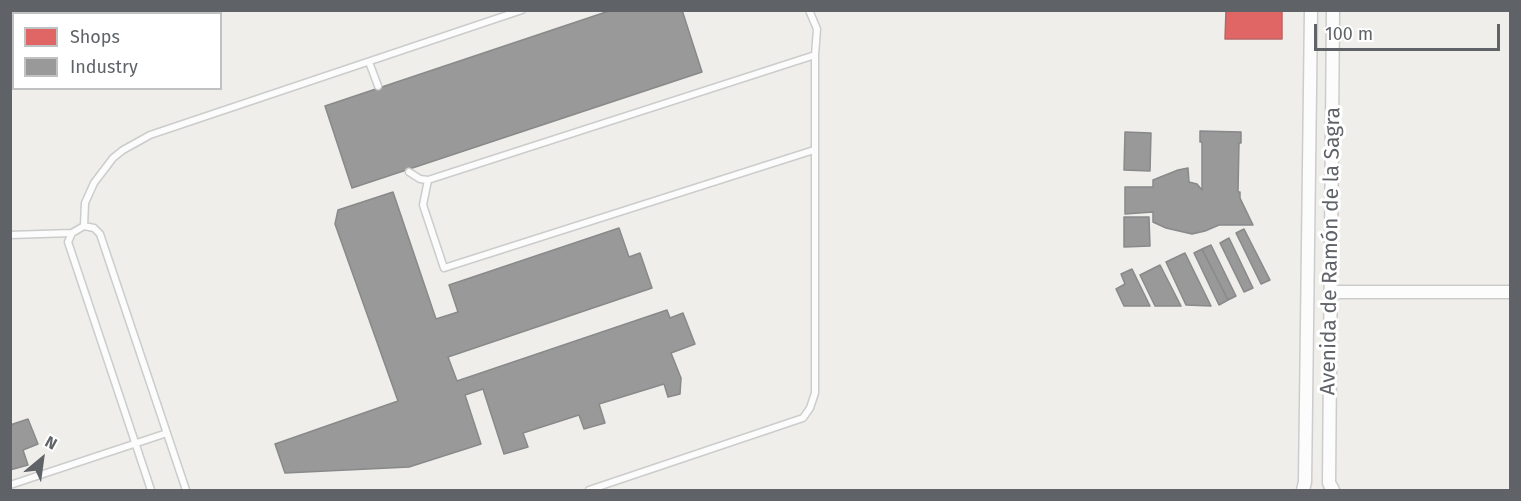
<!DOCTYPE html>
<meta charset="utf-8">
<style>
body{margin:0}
#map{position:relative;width:1521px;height:501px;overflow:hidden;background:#efeeea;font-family:"Fira Sans",sans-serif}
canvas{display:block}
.frame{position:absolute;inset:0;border:12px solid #5f6368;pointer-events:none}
.legend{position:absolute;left:12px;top:12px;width:210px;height:78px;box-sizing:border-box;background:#fff;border:2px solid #bfc1c3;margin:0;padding:8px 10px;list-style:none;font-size:18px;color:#5f6368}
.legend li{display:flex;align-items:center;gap:12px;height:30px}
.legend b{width:30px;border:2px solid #bfc1c3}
.north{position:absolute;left:12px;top:429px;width:60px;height:60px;-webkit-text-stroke:4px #fff;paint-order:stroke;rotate:29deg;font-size:16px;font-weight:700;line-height:24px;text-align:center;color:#5f6368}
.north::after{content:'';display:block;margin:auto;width:21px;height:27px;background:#5f6368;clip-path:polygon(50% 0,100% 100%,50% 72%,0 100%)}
.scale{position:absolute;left:1314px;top:24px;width:186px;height:27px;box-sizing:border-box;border:3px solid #5f6368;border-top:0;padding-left:8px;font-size:18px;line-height:21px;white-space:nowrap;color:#5f6368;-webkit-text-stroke:4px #fff;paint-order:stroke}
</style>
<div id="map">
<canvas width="1521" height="501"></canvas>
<div class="frame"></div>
<ul class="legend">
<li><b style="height:16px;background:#e06666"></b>Shops</li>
<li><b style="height:16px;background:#999"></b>Industry</li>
</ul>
<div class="north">N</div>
<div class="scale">100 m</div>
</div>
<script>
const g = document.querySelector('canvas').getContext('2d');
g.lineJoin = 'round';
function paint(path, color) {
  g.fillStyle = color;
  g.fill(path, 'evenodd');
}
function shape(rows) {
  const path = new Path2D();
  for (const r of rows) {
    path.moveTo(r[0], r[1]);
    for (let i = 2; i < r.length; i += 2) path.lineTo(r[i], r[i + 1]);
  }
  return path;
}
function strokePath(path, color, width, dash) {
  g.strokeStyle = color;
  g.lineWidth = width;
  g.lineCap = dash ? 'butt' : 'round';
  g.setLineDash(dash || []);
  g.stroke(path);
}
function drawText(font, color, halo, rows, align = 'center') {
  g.font = font + ' "Fira Sans",sans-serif';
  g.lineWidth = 6;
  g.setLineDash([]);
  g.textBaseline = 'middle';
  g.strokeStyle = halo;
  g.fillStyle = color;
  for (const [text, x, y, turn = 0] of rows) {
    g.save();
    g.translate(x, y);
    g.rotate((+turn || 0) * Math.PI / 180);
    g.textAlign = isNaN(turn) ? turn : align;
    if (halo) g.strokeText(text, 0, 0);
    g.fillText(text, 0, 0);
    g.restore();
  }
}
const shops = shape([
 [1226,10,1282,10,1282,39,1225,39,1226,10]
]);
paint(shops, '#e06666');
strokePath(shops, '#b96567', 1.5);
const industry = shape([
 [612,10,682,10,702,72,352,188,325,106,612,10],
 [1200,131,1241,132,1241,143,1239,143,1238,192,1240,192,1240,198,1253,225,1219,225,1205,231,1192,234,1166,228,1153,222,1153,212,1125,214,1125,187,1153,187,1153,180,1178,170,1188,168,1189,182,1197,184,1202,190,1202,142,1200,142,1200,131],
 [1125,132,1151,133,1150,171,1124,170,1125,132],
 [393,192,436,319,458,312,449,285,619,228,629,257,640,253,652,288,448,357,457,381,667,310,670,318,683,313,695,344,671,353,681,378,680,394,668,397,664,384,599,404,605,423,584,429,579,415,523,433,528,447,504,454,483,389,465,395,481,444,409,467,285,473,275,444,398,401,335,224,338,210,393,192],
 [1124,217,1149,217,1150,246,1124,247,1124,217],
 [1244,229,1270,280,1261,284,1236,233,1244,229],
 [1229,238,1253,288,1244,292,1220,243,1229,238],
 [1211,245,1236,296,1228,300,1202,249,1211,245],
 [1202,249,1228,300,1219,305,1194,253,1202,249],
 [1185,253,1211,306,1186,305,1166,262,1185,253],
 [1160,265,1181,306,1155,306,1140,275,1160,265],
 [1132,269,1150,306,1124,306,1116,289,1125,284,1121,274,1132,269],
 [28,419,38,444,23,450,28,465,10,470,10,425,28,419]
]);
paint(industry, '#999');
strokePath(industry, '#88898a', 1.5);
const lane = shape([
 [369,62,378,86],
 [814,150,444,268,423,205,428,180,815,55],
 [409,172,420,179,428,180],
 [84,226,85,203,94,183,113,158,123,150,150,135,522,10],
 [10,235,72,233],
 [10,485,167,433],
 [151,490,68,242,72,233,84,226,94,228,100,234,186,490],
 [589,490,803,418,810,408,815,393,815,55,817,29,809,10]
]);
const street = shape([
 [1330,292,1510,292],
 [1303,490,1305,482,1311,10],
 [1333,490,1329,483,1333,10]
]);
strokePath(lane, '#cbcccc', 9);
strokePath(street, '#cbcccc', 15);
strokePath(lane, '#fdfcfc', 6);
strokePath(street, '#fdfcfc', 12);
drawText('21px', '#5f6368', '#fff', [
 ["Avenida de Ramón de la Sagra",1331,251,-89]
]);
</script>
